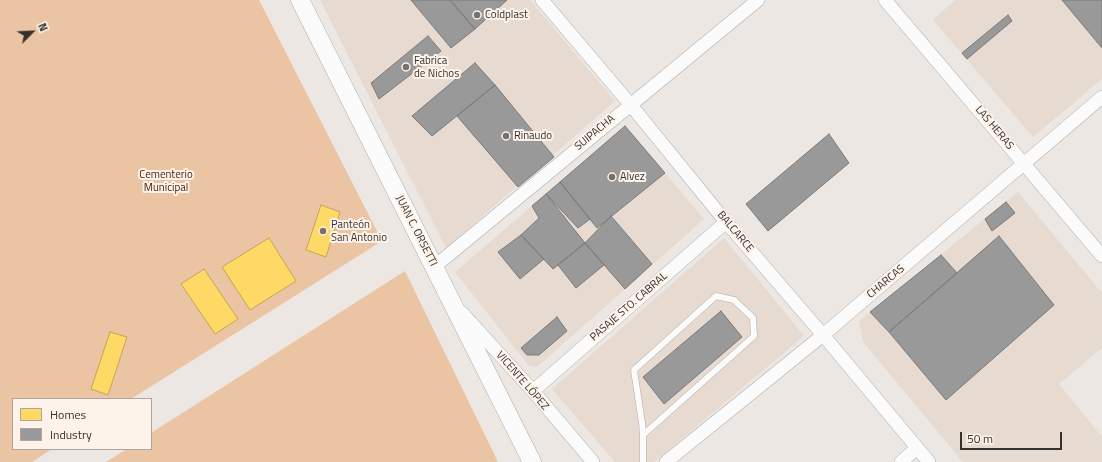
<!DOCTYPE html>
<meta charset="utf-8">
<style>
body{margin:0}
#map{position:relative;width:1102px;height:462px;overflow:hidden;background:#ece7e2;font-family:"Titillium Web",sans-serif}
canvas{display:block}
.legend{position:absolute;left:12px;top:398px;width:140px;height:52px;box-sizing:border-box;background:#fef3ea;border:1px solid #aea59f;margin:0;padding:5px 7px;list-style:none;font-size:12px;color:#35312e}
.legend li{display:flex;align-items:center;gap:8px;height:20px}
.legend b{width:20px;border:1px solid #aea59f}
.north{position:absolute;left:12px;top:12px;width:40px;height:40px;-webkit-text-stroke:3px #fef3ea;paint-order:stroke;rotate:66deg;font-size:11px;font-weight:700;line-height:16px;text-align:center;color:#35312e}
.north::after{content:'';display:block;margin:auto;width:14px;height:18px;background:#35312e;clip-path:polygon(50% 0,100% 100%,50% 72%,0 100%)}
.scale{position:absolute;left:960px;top:432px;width:102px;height:18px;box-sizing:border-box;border:2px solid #35312e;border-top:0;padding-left:5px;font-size:12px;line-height:14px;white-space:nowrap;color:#35312e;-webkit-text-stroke:3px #fef3ea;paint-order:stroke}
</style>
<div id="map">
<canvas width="1102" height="462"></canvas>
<ul class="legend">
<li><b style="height:11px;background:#ffd966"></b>Homes</li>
<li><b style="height:11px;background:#999"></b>Industry</li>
</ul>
<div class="north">N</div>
<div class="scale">50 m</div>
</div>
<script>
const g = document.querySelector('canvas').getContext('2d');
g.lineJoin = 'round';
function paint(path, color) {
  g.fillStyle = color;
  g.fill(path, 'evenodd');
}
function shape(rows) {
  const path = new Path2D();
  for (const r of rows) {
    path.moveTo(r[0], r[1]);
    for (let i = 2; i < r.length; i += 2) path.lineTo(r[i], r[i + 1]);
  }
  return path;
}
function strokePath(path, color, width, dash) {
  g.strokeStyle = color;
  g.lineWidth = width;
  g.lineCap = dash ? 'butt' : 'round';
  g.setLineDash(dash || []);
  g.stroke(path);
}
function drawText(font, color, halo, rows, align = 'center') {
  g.font = font + ' "Titillium Web",sans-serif';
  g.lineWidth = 4;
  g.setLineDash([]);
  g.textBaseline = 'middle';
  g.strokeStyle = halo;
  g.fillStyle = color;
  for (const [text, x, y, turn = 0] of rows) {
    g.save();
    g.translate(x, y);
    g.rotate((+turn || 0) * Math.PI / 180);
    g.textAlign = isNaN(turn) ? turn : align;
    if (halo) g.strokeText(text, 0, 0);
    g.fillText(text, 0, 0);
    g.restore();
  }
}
paint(shape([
 [320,0,530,0,615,101,446,248],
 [955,0,1102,0,1102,79,1033,137,933,20],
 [625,126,704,219,537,367,529,366,455,272],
 [1018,192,1102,293,1102,348,1059,384,1102,437,1102,462,963,462,863,342,859,321],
 [724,238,804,336,654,462,615,462,552,389]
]), '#e6dad1');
paint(shape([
 [0,0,259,0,382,241,131,399,13,399,13,449,52,449,32,462,0,462],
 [405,271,498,462,106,462,127,449,151,449,151,433]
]), '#ebc4a4');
const homes = shape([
 [321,205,340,212,326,257,306,250,321,205],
 [269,238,296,281,250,310,222,267,269,238],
 [204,269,238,319,215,334,181,284,204,269],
 [110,332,127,337,108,395,91,389,110,332]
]);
paint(homes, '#ffd966');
strokePath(homes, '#c2a755', 1);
const industry = shape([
 [411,0,450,0,475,29,451,48,411,0],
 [450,0,507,0,475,29,450,0],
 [1062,0,1102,0,1102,48,1062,0],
 [1008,15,1012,21,967,59,962,53,1008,15],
 [428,36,441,51,379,99,371,83,428,36],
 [475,63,495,85,432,136,412,116,475,63],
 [495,85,554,157,518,187,457,116,495,85],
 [625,126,665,173,597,228,560,182,625,126],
 [829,134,849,163,768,231,746,204,829,134],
 [560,182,590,219,578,228,546,194,560,182],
 [546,194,585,243,553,269,521,235,539,218,532,206,546,194],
 [1006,202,1015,213,992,231,985,219,1006,202],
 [611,216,652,264,625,289,585,243,611,216],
 [521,235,544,259,520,279,498,252,521,235],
 [999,236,1054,305,946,400,889,332,999,236],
 [585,243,604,265,576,288,558,265,585,243],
 [941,255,957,273,889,332,870,312,941,255],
 [721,311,742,337,664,404,643,377,721,311],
 [557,317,567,331,539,355,527,355,521,348,557,317]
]);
paint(industry, '#999');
strokePath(industry, '#7b7a79', 1);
const lane = shape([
 [643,435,754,336,753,318,734,300,716,296,634,370,642,423,643,435,643,462]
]);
const street = shape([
 [542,0,630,104,726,222,823,335,929,462],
 [885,0,1102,256],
 [434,267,758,0],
 [462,313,533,391,593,462],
 [533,391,726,222],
 [666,462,823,335,1102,97],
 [901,462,917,448]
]);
const secondary = shape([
 [300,0,532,462]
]);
strokePath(lane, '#afaba8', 7);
strokePath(street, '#afaba8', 14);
strokePath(secondary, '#afaba8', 19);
strokePath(lane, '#fcfbfb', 6);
strokePath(street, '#fcfbfb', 13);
strokePath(secondary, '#fcfbfb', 18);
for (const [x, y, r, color] of [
 [477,15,4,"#75716d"],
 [406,67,4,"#75716d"],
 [506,136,4,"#75716d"],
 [612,177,4,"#75716d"],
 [323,231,4,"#75716d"]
]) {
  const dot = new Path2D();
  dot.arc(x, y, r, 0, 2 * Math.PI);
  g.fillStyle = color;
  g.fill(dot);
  strokePath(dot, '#fef3ea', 1.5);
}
drawText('11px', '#35312e', '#fef3ea', [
 ["Coldplast",485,15],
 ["Fabrica",414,61],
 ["de Nichos",414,74],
 ["Rinaudo",514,136],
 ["Alvez",620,177],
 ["Panteón",331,225],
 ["San Antonio",331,238]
], 'left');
drawText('11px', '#35312e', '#fef3ea', [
 ["LAS HERAS",994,128,50],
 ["SUIPACHA",595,133,-40],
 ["JUAN C. ORSETTI",416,231,63],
 ["BALCARCE",735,232,50],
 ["CHARCAS",886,282,-40],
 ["PASAJE STO. CABRAL",629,307,-41],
 ["VICENTE LÓPEZ",522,381,49]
]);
drawText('11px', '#42250b', '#fef3ea', [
 ["Cementerio",166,175],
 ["Municipal",166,188]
]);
</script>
